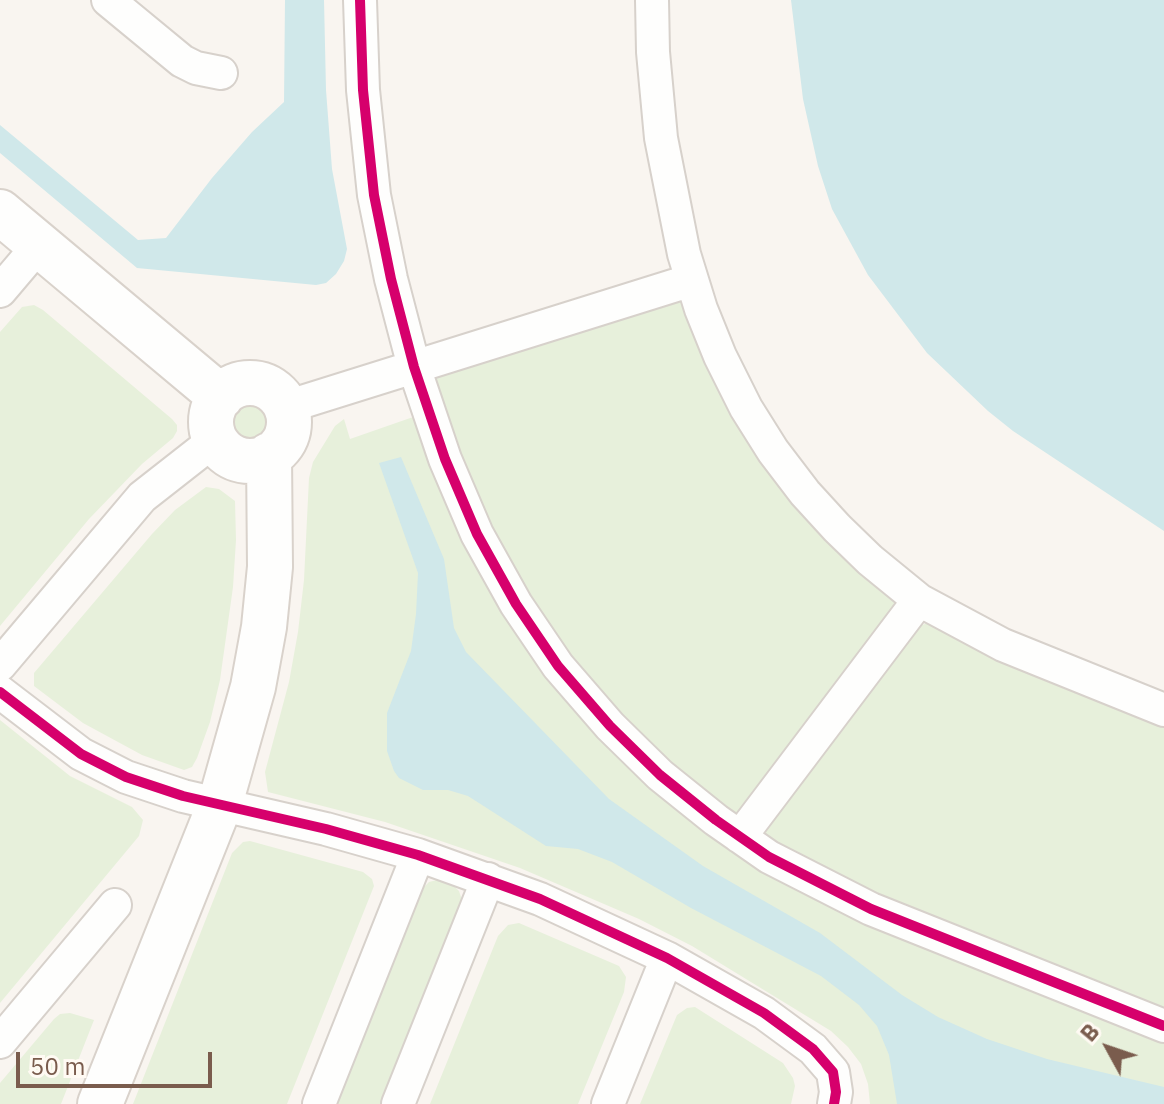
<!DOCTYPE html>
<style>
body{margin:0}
#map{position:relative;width:1164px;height:1104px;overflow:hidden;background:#f9f5f0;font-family:"IBM Plex Sans",sans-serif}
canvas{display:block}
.north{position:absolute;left:1068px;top:1008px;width:80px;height:80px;-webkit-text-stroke:6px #fffaf3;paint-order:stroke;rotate:310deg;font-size:22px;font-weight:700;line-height:32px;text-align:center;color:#7a5c4d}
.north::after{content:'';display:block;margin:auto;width:28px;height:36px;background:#7a5c4d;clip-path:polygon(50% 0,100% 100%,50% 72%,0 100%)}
.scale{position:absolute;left:16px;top:1052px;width:196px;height:36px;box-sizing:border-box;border:4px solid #7a5c4d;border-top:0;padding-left:10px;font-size:24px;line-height:28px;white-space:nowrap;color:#7a5c4d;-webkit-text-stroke:6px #fffaf3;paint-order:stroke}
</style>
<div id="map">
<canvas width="1164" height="1104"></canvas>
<div class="north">B</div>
<div class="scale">50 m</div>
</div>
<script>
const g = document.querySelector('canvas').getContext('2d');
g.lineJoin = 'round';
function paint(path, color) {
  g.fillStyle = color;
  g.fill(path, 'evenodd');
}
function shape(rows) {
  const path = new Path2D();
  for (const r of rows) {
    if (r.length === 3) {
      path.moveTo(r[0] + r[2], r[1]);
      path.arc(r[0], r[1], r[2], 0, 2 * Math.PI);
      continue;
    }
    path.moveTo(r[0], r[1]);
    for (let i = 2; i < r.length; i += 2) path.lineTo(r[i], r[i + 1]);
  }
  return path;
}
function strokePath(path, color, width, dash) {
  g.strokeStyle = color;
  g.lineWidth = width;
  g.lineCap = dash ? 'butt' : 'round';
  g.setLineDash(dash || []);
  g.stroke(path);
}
paint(shape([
 [672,301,681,301,688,306,897,601,898,607,737,814,721,811,589,687,486,529,434,380,439,374],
 [34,305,43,310,172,419,177,425,177,431,173,438,142,464,89,519,0,626,0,332,22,307],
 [250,422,19],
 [416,416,459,522,711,831,1164,1037,1164,1104,870,1104,868,1084,861,1064,848,1047,831,1031,692,946,639,919,520,868,385,822,268,792,265,772,289,682,298,632,304,580,309,478,313,462,335,426,344,419,350,439],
 [206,487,219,489,235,501,236,540,233,587,220,680,210,722,197,758,192,767,184,770,142,755,83,723,34,686,34,673,152,534,175,510],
 [930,622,1164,721,1164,1015,885,905,767,838,765,829,912,629],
 [0,720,70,776,132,807,143,820,139,836,0,1003],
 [250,841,363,872,372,879,374,886,287,1104,133,1104,232,853,243,842],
 [437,880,454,886,459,891,463,903,383,1104,335,1104,419,892,429,882],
 [519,923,619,966,626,977,624,992,578,1104,430,1104,498,936,508,925],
 [695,1007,783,1063,793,1078,795,1086,791,1104,640,1104,677,1015,687,1008],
 [70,1013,94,1020,61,1104,0,1104,0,1083,54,1019,60,1014]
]), '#e7f0db');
paint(shape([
 [285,0,324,0,326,90,332,169,347,249,344,261,336,274,326,283,316,285,137,268,0,153,0,125,138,240,166,238,212,178,252,132,284,102],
 [791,0,1164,0,1164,531,1013,431,988,411,927,353,868,275,832,209,818,166,803,99],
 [401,457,444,559,454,628,466,652,609,799,703,866,820,933,902,995,938,1017,987,1039,1047,1059,1164,1087,1164,1104,897,1104,889,1055,877,1026,859,1005,821,976,691,908,612,862,578,849,546,846,468,796,448,790,423,790,399,778,394,771,387,751,387,713,411,651,416,614,418,573,379,463]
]), '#d0e8ea');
const street = shape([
 [108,0,182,61,196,68,221,73],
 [360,0,363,90,374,195,391,279,414,367,445,459,477,534,516,604,558,666,610,726,660,775,716,820,769,857,871,909,1164,1026],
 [652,0,653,52,661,138,684,254,701,309,720,356,746,408,773,451,805,493,837,528,870,560,919,600,1003,645,1164,710],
 [0,291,39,245],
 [286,407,692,280],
 [0,665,142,497,216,439],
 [0,692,81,754,126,777,183,796,326,829,418,855,540,899,667,958,764,1013,813,1049,833,1072,836,1092,834,1104],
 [740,837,919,600],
 [0,1042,115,905],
 [319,1104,418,855],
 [398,1104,488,879],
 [608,1104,667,958]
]);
const secondary = shape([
 [0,212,221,397],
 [250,422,39],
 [100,1104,220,804,253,687,264,627,270,567,269,455]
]);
strokePath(street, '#d7d1cb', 36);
strokePath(secondary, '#d9d2cb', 48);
strokePath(street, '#fefefd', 32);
strokePath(secondary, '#fefefd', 44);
strokePath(shape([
 [360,0,363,90,374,195,391,279,414,367,445,459,477,534,516,604,558,666,610,726,660,775,716,820,769,857,871,909,1164,1026],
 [0,692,81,754,126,777,183,796,326,829,418,855,540,899,667,958,764,1013,813,1049,833,1072,836,1092,834,1104]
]), '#d6006c', 10);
</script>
